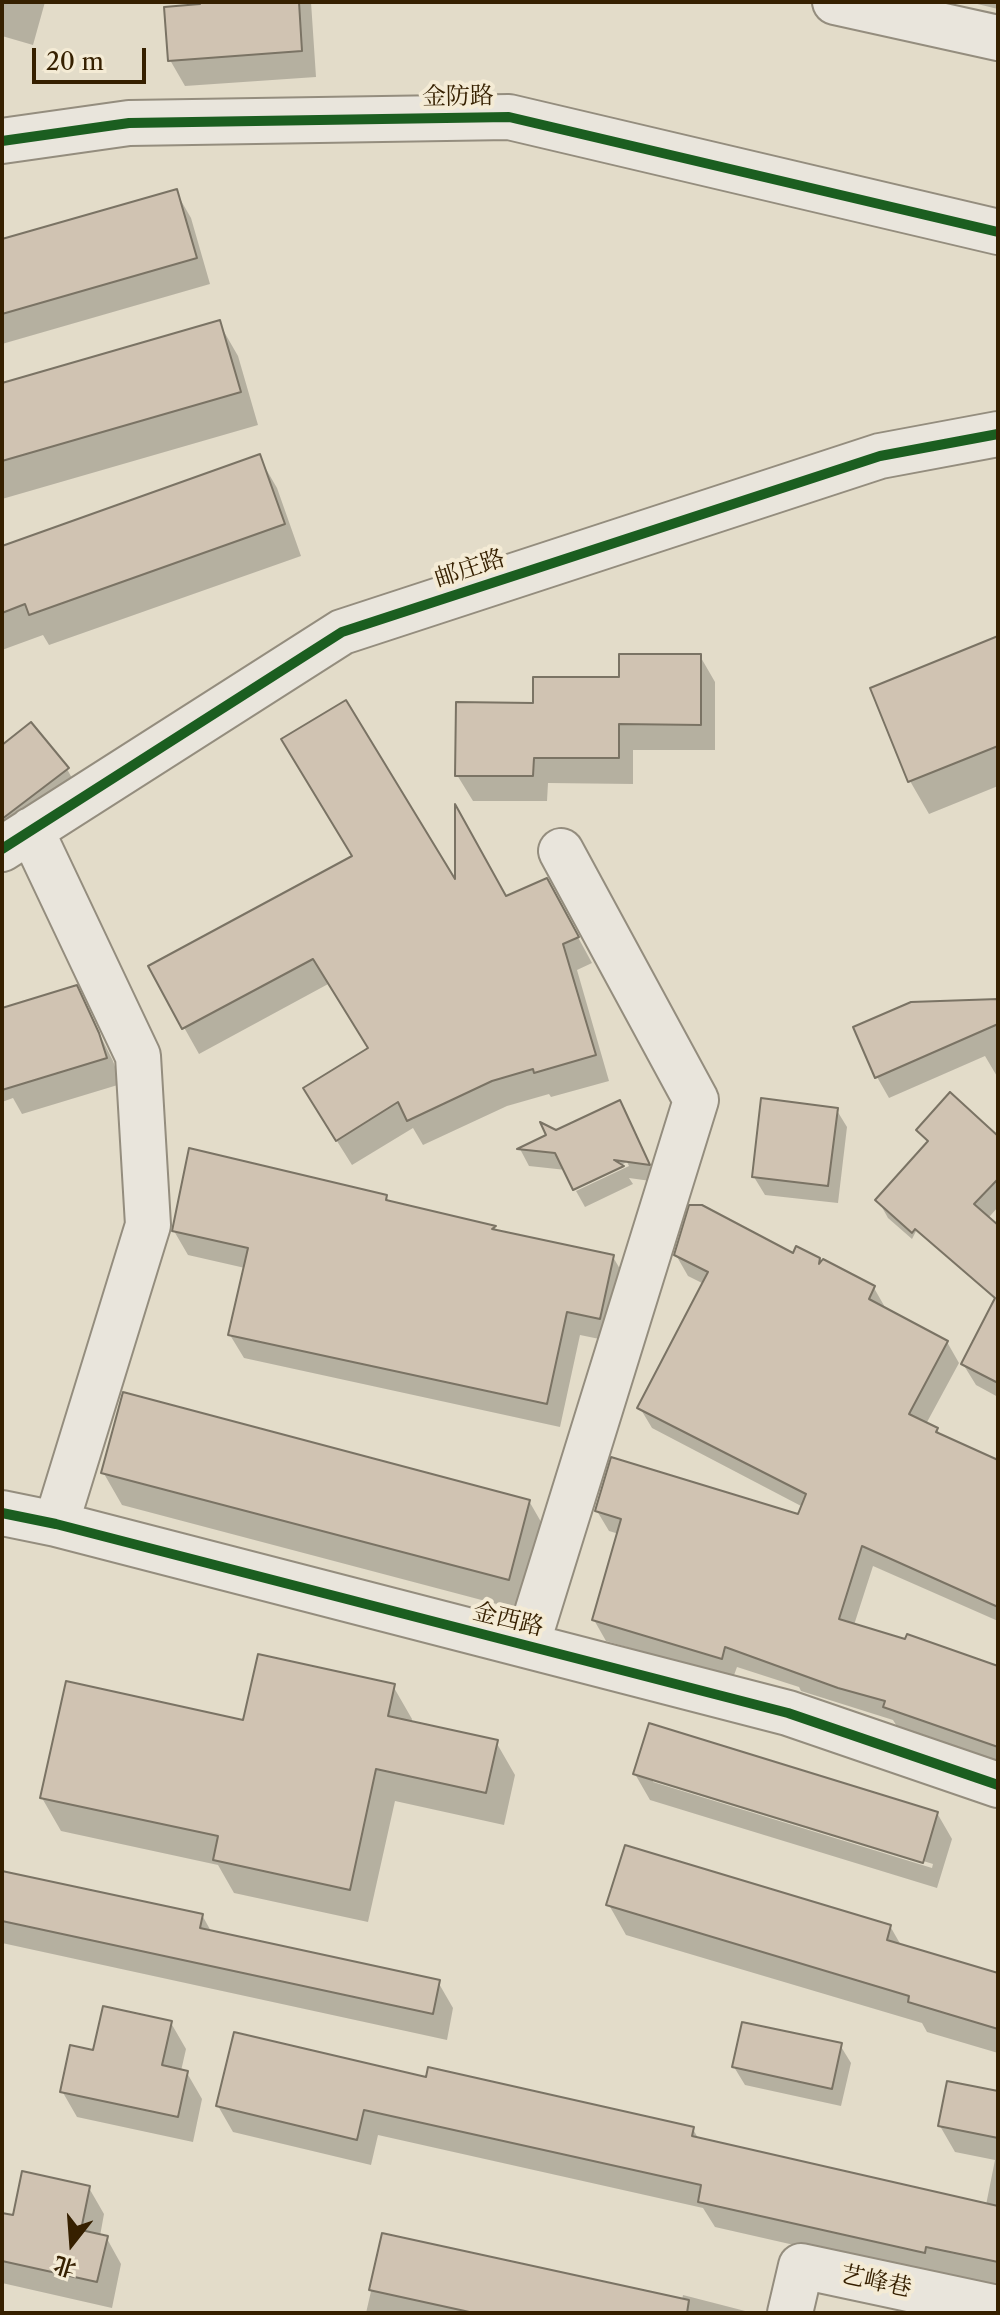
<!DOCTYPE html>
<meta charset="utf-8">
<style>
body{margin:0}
#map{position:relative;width:1000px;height:2315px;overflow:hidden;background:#e3dcc9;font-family:"Libre Caslon Text","Noto Serif SC",serif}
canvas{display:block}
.frame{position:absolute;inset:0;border:4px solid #362000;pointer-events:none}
.north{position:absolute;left:32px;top:2203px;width:80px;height:80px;-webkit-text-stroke:6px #f4ebd5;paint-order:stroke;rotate:197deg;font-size:22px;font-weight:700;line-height:32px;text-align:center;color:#362000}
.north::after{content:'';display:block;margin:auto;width:28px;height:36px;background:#362000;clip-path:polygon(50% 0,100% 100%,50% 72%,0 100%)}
.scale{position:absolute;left:32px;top:48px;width:114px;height:36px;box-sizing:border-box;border:4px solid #362000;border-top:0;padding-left:10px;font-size:24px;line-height:28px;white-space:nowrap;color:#362000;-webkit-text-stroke:6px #f4ebd5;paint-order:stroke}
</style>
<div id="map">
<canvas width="1000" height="2315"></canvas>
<div class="frame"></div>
<div class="north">北</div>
<div class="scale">20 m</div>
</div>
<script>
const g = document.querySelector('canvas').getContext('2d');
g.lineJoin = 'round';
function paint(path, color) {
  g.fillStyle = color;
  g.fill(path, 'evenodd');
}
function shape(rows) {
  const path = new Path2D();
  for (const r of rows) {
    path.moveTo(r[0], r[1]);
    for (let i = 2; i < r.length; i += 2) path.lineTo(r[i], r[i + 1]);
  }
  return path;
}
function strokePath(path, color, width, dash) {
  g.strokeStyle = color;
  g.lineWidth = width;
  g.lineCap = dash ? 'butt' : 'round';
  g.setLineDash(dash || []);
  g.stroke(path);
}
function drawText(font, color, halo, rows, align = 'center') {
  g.font = font + ' "Libre Caslon Text","Noto Serif SC",serif';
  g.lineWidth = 8;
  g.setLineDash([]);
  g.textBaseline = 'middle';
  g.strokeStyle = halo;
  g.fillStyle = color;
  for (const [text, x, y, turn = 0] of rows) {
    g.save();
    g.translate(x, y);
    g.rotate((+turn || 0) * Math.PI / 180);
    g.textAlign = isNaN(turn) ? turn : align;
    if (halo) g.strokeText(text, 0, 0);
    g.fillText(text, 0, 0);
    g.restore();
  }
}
paint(shape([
 [2,2,45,2,33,45,2,36],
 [201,2,311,2,316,77,185,86,170,60,202,6],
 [969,2,998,2,998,9],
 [176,192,191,218,210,284,2,344,2,241],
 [219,323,238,356,258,425,2,499,2,385],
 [259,457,277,488,301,556,49,645,43,635,2,650,2,548],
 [998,639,998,786,929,814,910,781],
 [700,656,715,682,715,750,633,750,633,784,548,783,547,801,473,801,457,775,536,705],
 [2,747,67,769,79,791,2,848],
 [457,886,506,898,561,906,592,963,577,970,609,1081,551,1097,549,1094,507,1106,423,1145,413,1128,352,1165,320,1114,370,1049,330,983,199,1054,150,967],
 [76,987,113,1061,121,1084,22,1114,13,1098,2,1102,2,1009],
 [998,1001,998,1078,985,1056,889,1098,877,1077],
 [619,1102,658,1182,629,1178,633,1184,585,1207,576,1191,629,1166,627,1162,574,1187,566,1170,529,1166,520,1149],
 [836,1109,847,1127,838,1203,765,1195,754,1177],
 [998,1158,998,1207,983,1224,933,1198,912,1239,888,1218,878,1200],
 [386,1197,390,1203,495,1228,497,1232,613,1257,627,1281,614,1342,580,1335,560,1427,244,1358,230,1335,245,1268,188,1255,174,1231],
 [676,1255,794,1255,818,1259,821,1264,874,1288,886,1309,947,1342,959,1363,926,1424,937,1429,941,1437,998,1462,998,1621,873,1566,854,1625,998,1667,998,1765,898,1728,893,1720,801,1691,799,1687,737,1667,733,1678,606,1641,594,1620,619,1534,609,1531,597,1511,799,1517,803,1507,652,1428,640,1408,704,1284,688,1276],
 [998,1306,998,1397,976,1385,963,1364],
 [103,1472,529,1501,548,1534,527,1612,122,1505],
 [393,1686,412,1719,411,1723,496,1742,515,1775,504,1825,395,1801,368,1922,234,1893,218,1865,61,1831,42,1798,245,1722],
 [635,1774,937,1813,952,1839,937,1888,650,1800],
 [653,1778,933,1864,932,1868,653,1782],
 [2,1873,202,1915,212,1933,438,1982,453,2008,447,2040,2,1943],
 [609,1905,890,1926,902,1947,998,1976,998,2053,927,2032,922,2023,626,1935],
 [171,2023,186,2049,181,2071,187,2073,202,2099,193,2142,77,2117,62,2091,95,2052],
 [840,2045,851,2063,841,2106,745,2085,734,2067],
 [427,2079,693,2129,699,2140,986,2205,995,2160,955,2152,940,2126,998,2093,998,2285,940,2272,939,2278,715,2227,703,2208,378,2135,371,2165,233,2132,218,2106],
 [89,2188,104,2214,100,2236,106,2237,121,2264,112,2308,2,2283,2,2215,14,2217],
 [384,2235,682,2300,683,2295,753,2313,366,2313]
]), '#0003');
const building = shape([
 [199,2,299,2,302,51,168,61,164,7,200,4,199,2],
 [177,189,197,258,2,314,2,239,177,189],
 [220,320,241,392,2,461,2,383,220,320],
 [260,454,285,524,29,615,25,604,2,613,2,546,260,454],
 [998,636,998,746,908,782,870,688,998,636],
 [619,654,701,654,701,725,619,724,619,758,534,758,533,776,455,776,456,702,533,703,533,677,619,677,619,654],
 [346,700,455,879,455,804,506,896,547,878,579,937,563,944,596,1055,534,1073,533,1069,492,1081,407,1121,398,1102,336,1141,303,1088,368,1048,313,959,182,1029,148,966,352,856,281,739,346,700],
 [31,722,69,768,2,819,2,745,31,722],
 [77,985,99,1033,107,1058,2,1090,2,1008,77,985],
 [998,999,998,1024,875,1078,853,1027,911,1002,998,999],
 [950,1092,998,1136,998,1179,974,1204,998,1225,998,1383,961,1364,995,1298,915,1229,912,1233,875,1200,928,1141,916,1130,950,1092],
 [761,1098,838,1108,828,1186,752,1177,761,1098],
 [620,1100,650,1165,614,1160,624,1166,573,1190,555,1153,517,1149,546,1135,540,1122,556,1130,620,1100],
 [189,1148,387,1195,386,1200,496,1226,492,1229,614,1255,600,1319,567,1312,547,1404,228,1335,248,1248,172,1231,189,1148],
 [689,1205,702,1205,793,1253,796,1246,820,1258,819,1264,823,1259,875,1286,869,1299,948,1341,909,1414,938,1428,936,1432,998,1460,998,1607,862,1546,839,1619,905,1639,907,1634,998,1666,998,1747,883,1707,885,1701,838,1688,725,1647,722,1659,592,1620,621,1519,595,1511,611,1457,798,1514,806,1494,637,1408,708,1272,674,1255,689,1205],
 [123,1392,530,1500,509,1580,101,1473,123,1392],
 [258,1654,395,1684,388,1716,498,1740,486,1793,376,1769,350,1890,213,1860,218,1836,40,1798,66,1681,243,1720,258,1654],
 [649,1723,938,1812,923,1863,633,1774,649,1723],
 [625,1845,891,1925,887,1940,998,1973,998,2029,908,2002,909,1996,606,1905,625,1845],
 [2,1871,203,1914,200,1928,440,1980,433,2014,2,1921,2,1871],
 [103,2006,172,2021,162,2065,188,2071,178,2117,60,2092,70,2045,93,2050,103,2006],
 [742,2022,842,2043,832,2089,732,2067,742,2022],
 [234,2032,426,2077,428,2067,694,2127,692,2136,998,2206,998,2262,926,2247,925,2253,698,2202,701,2185,364,2110,357,2140,216,2106,234,2032],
 [947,2081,998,2091,998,2138,938,2126,947,2081],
 [22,2171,90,2186,81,2230,108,2236,97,2282,2,2261,2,2213,13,2215,22,2171],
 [382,2233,689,2300,687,2313,474,2313,369,2290,382,2233]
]);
paint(building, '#d0c3b2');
strokePath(building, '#7a7364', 2);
const minor = shape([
 [835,2,998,38],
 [2,141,129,123,509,117,998,232],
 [31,830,138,1056,148,1225,56,1524],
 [2,849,342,632,880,456,998,434],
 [2,1513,56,1524,788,1713,998,1785],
 [527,1645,696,1100,561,851],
 [790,2313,801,2266,998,2308]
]);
strokePath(minor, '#948d7e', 48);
strokePath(minor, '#e9e5dc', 44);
strokePath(shape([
 [2,141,129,123,509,117,998,232],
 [2,849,342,632,880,456,998,434],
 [2,1513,56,1524,788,1713,998,1785]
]), '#1b5e20', 10);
drawText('24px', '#362000', '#f4ebd5', [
 ["金防路",458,97,-1],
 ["邮庄路",470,569,-18],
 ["金西路",508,1620,14],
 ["艺峰巷",876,2282,12]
]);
</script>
